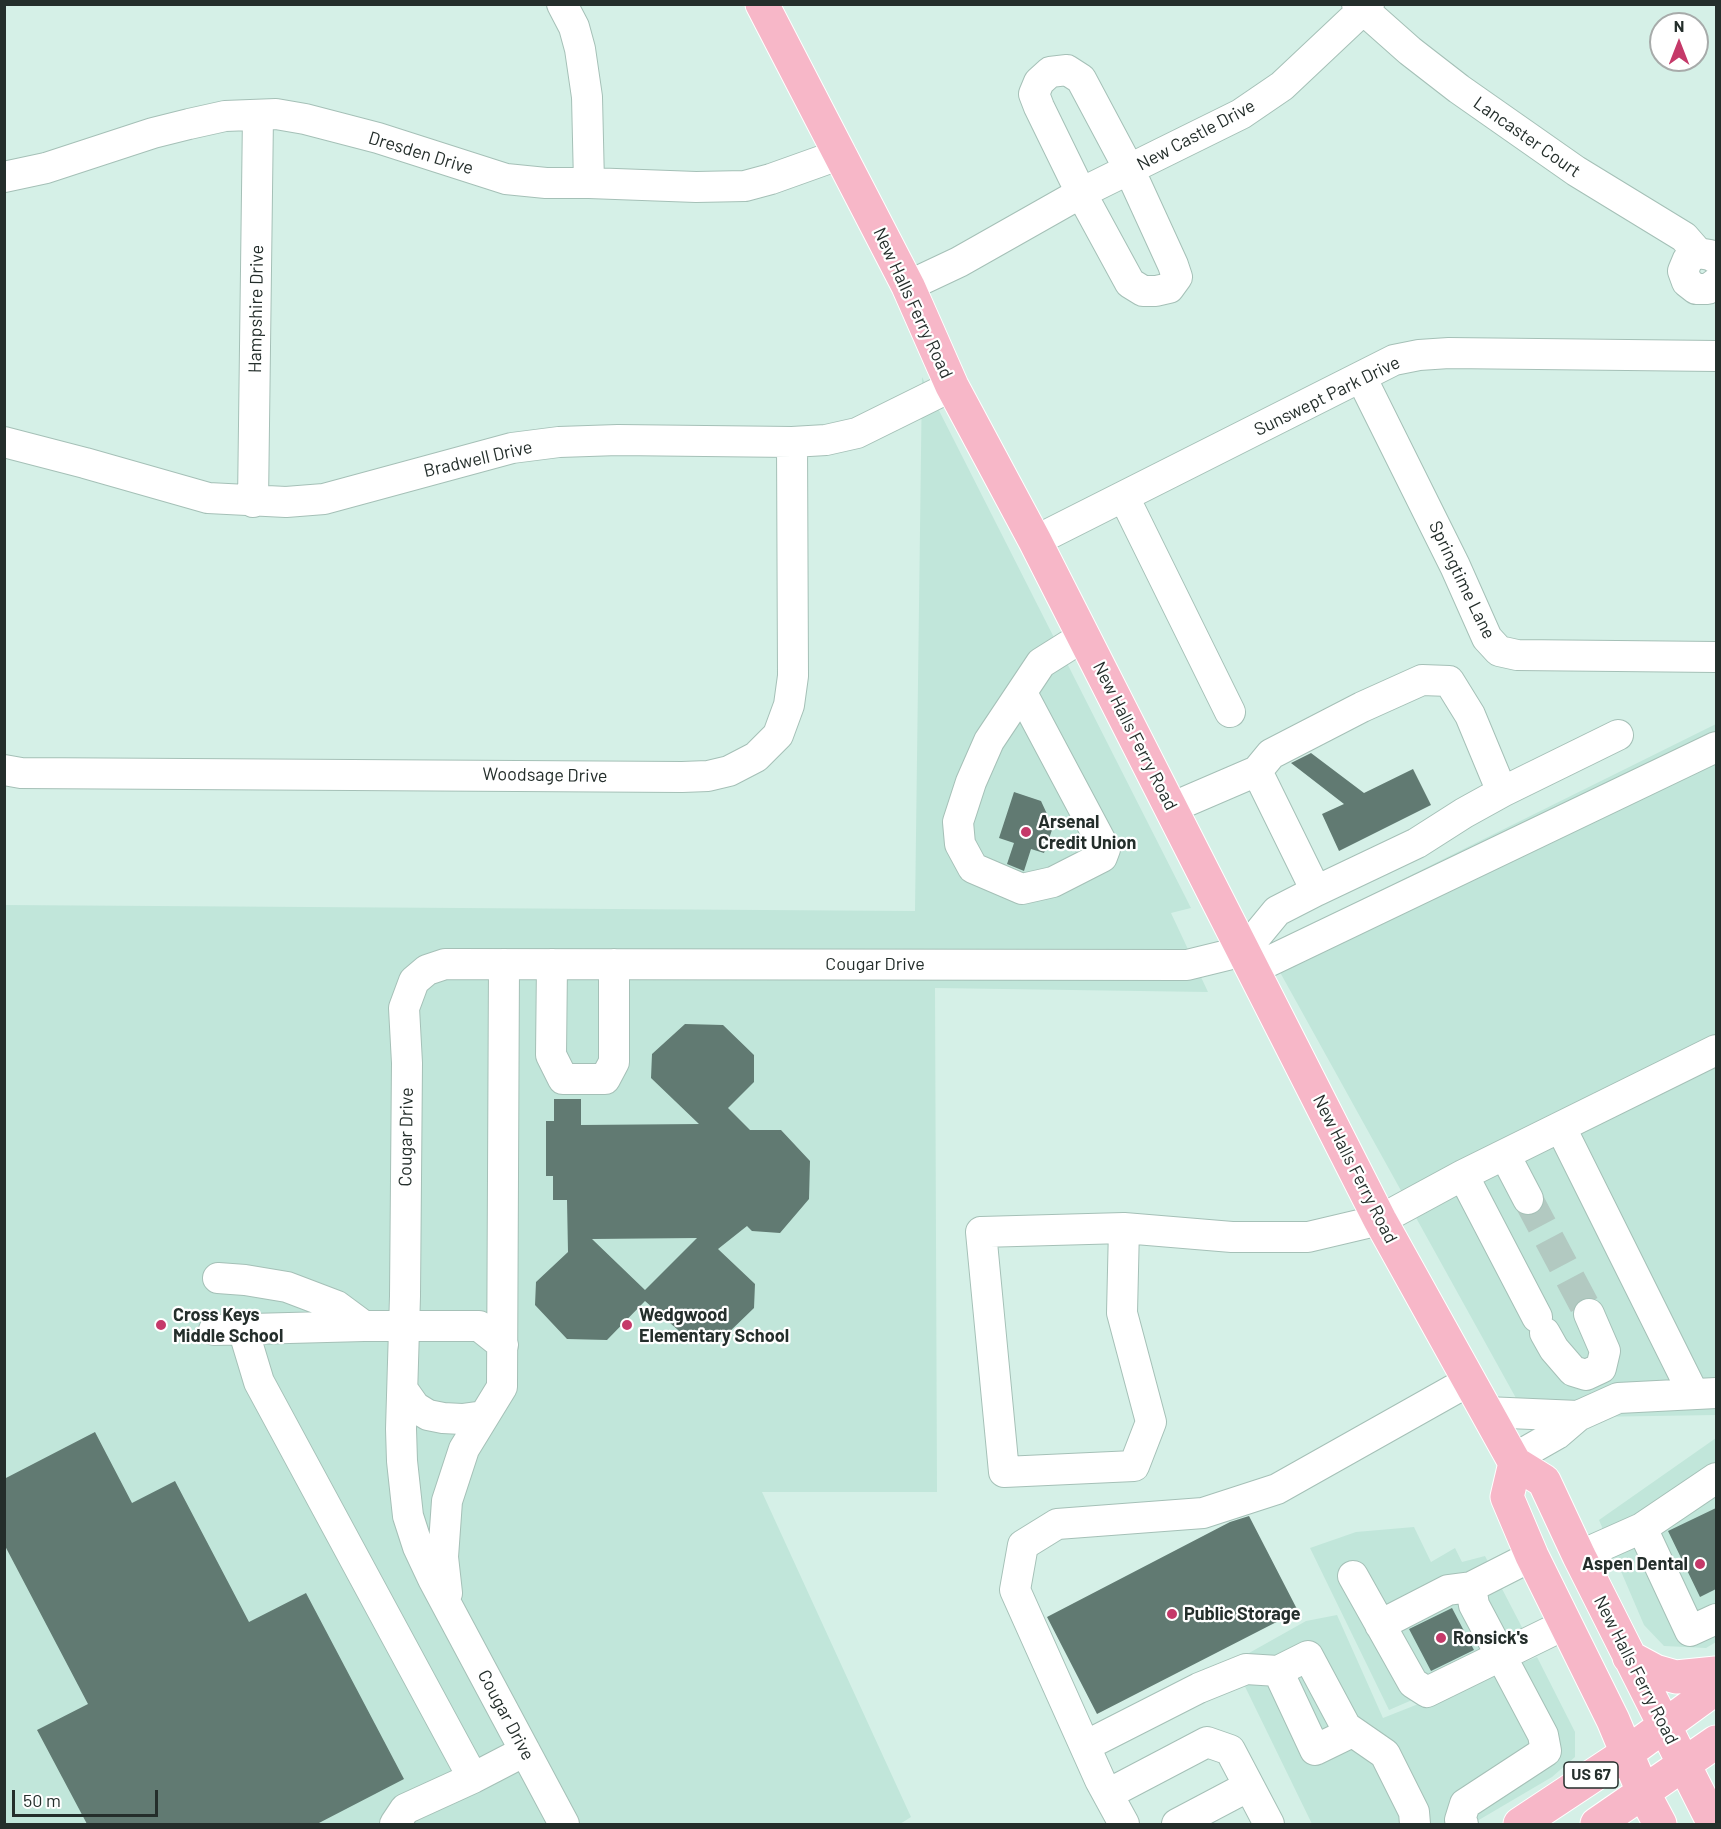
<!DOCTYPE html>
<style>
body{margin:0}
#map{position:relative;width:1721px;height:1829px;overflow:hidden;background:#d5f0e7;font-family:Barlow,sans-serif}
canvas{display:block}
.frame{position:absolute;inset:0;border:6px solid #242e2b;pointer-events:none}
.north{position:absolute;left:1649px;top:12px;width:60px;height:60px;box-sizing:border-box;background:#fff;border:2px solid #a7abaa;border-radius:50%;rotate:0deg;font-size:16px;font-weight:700;line-height:24px;text-align:center;color:#242e2b}
.north::after{content:'';display:block;margin:auto;width:21px;height:27px;background:#c53969;clip-path:polygon(50% 0,100% 100%,50% 72%,0 100%)}
.scale{position:absolute;left:12px;top:1790px;width:146px;height:27px;box-sizing:border-box;border:3px solid #242e2b;border-top:0;padding-left:8px;font-size:18px;line-height:21px;white-space:nowrap;color:#242e2b;-webkit-text-stroke:4px #fff;paint-order:stroke}
</style>
<div id="map">
<canvas width="1721" height="1829"></canvas>
<div class="frame"></div>
<div class="north">N</div>
<div class="scale">50 m</div>
</div>
<script>
const g = document.querySelector('canvas').getContext('2d');
g.lineJoin = 'round';
function paint(path, color) {
  g.fillStyle = color;
  g.fill(path, 'evenodd');
}
function shape(rows) {
  const path = new Path2D();
  for (const r of rows) {
    path.moveTo(r[0], r[1]);
    for (let i = 2; i < r.length; i += 2) path.lineTo(r[i], r[i + 1]);
  }
  return path;
}
function strokePath(path, color, width, dash) {
  g.strokeStyle = color;
  g.lineWidth = width;
  g.lineCap = dash ? 'butt' : 'round';
  g.setLineDash(dash || []);
  g.stroke(path);
}
function drawText(font, color, halo, rows, align = 'center') {
  g.font = font + ' Barlow,sans-serif';
  g.lineWidth = 4.5;
  g.setLineDash([]);
  g.textBaseline = 'middle';
  g.strokeStyle = halo;
  g.fillStyle = color;
  for (const [text, x, y, turn = 0] of rows) {
    g.save();
    g.translate(x, y);
    g.rotate((+turn || 0) * Math.PI / 180);
    g.textAlign = isNaN(turn) ? turn : align;
    if (halo) g.strokeText(text, 0, 0);
    g.fillText(text, 0, 0);
    g.restore();
  }
}
paint(shape([
 [922,377,1191,908,1171,913,1208,992,935,988,937,1492,762,1492,911,1817,900,1824,5,1824,5,905,915,911],
 [1716,724,1716,1415,1527,1418,1266,947],
 [1716,1438,1716,1642,1706,1648,1664,1646,1644,1625,1599,1520],
 [1414,1527,1431,1562,1455,1548,1462,1562,1485,1556,1527,1637,1479,1671,1389,1710,1310,1548,1356,1532],
 [1337,1615,1383,1718,1537,1657,1575,1732,1575,1757,1552,1777,1472,1824,1312,1824,1233,1662,1306,1621]
]), '#c1e6da');
paint(shape([
 [1311,753,1364,793,1413,769,1431,805,1339,851,1322,814,1344,804,1291,763],
 [1014,792,1041,801,1053,827,1044,853,1031,849,1024,871,1007,864,1014,843,999,838],
 [685,1024,723,1025,754,1055,754,1082,728,1108,750,1130,781,1130,810,1161,809,1199,780,1233,752,1231,747,1226,718,1249,755,1284,754,1308,724,1337,686,1337,645,1301,607,1340,567,1339,535,1305,536,1282,568,1252,567,1200,553,1200,553,1176,546,1176,546,1121,554,1121,554,1099,581,1099,581,1125,699,1124,651,1078,652,1054],
 [697,1238,645,1290,592,1239],
 [95,1432,132,1503,175,1481,249,1622,306,1593,404,1779,317,1824,87,1824,37,1730,88,1704,4,1544,4,1479],
 [1716,1508,1716,1589,1700,1597,1668,1531],
 [1249,1516,1298,1611,1097,1714,1047,1617,1230,1522],
 [1452,1608,1474,1650,1431,1671,1409,1629]
]), '#617a72');
strokePath(shape([
 [1528,1199,1589,1314]
]), '#b2c9c1', 30, [30, 15]);
const minor = shape([
 [562,4,574,27,580,49,587,97,589,183],
 [1357,4,1410,51,1459,89,1576,171,1684,237,1698,253],
 [1067,70,1081,79,1130,171,1173,265,1177,277,1169,288,1156,291,1143,291,1130,283,1081,193,1039,107,1034,94,1039,82,1050,72,1067,70],
 [4,177,46,168,153,133,189,124,225,116,276,114,305,119,378,138,506,179,546,183,589,183,696,187,745,186,771,179,841,154],
 [1715,258,1710,255,1698,253,1688,259,1683,271,1687,282,1696,289,1708,289,1716,283],
 [908,286,959,262,1081,193,1241,114,1282,86,1369,4],
 [1361,377,1455,566,1487,638,1499,651,1517,655,1716,657],
 [4,442,85,463,208,498,286,502,324,499,512,448,559,442,618,440,792,442,826,440,857,433,952,386],
 [1124,497,1230,712],
 [253,502,258,115],
 [1035,541,1394,360,1419,355,1449,353,1716,356],
 [1022,693,1105,849,1102,857,1053,882,1022,889,973,868,960,844,958,822,971,782,989,741,1041,663,1084,636],
 [4,770,21,773,682,777,708,776,729,771,756,757,778,735,789,705,793,676,792,442],
 [1257,771,1271,754,1362,707,1422,680,1449,681,1470,715,1502,792],
 [1316,891,1417,843,1464,813,1502,792,1618,735],
 [552,964,551,1055,563,1079,605,1079,614,1062,614,964],
 [1253,969,1716,747],
 [1561,1128,1693,1393],
 [1505,1155,1528,1199],
 [1463,1175,1537,1317],
 [1124,1228,1122,1313,1151,1422,1134,1466,1004,1472,981,1232,1124,1228,1232,1237,1308,1237,1380,1220,1463,1175,1716,1050],
 [218,1278,245,1280,287,1287,337,1306,364,1326],
 [243,1329,259,1382,473,1778],
 [214,1330,364,1326,479,1326,503,1345],
 [1545,1333,1554,1349,1573,1371,1586,1375,1601,1368,1605,1351,1589,1314],
 [403,1390,415,1407,428,1415,443,1418,462,1419,484,1416],
 [1486,1412,1578,1416],
 [1513,1459,1557,1434,1578,1416,1618,1398,1716,1393],
 [1642,1528,1716,1478],
 [1579,1556,1642,1528,1690,1631,1716,1619],
 [1353,1576,1413,1683,1427,1692,1566,1624],
 [447,1593,443,1557,447,1501,464,1449,502,1387,504,964],
 [1380,1625,1448,1590,1471,1587],
 [1278,1671,1315,1750,1352,1732],
 [1085,1746,1199,1688,1246,1669,1278,1671,1308,1656,1346,1727,1385,1754,1414,1812,1415,1824],
 [1108,1794,1207,1742,1230,1750,1269,1824],
 [395,1824,405,1809,473,1778,525,1751],
 [564,1824,433,1579,418,1547,408,1516,402,1461,401,1429,405,1296,407,1063,404,1008,414,981,427,970,445,964,1187,965,1244,951,1277,911,1316,891,1257,771,1171,808],
 [1124,1824,1100,1780,1015,1590,1023,1545,1057,1524,1203,1513,1277,1489,1469,1381],
 [1177,1824,1249,1786],
 [1463,1824,1460,1820,1465,1804,1546,1751,1543,1735,1474,1605,1471,1587,1532,1556]
]);
const major = shape([
 [762,4,908,286,952,386,1035,541,1380,1220,1515,1463,1544,1481,1579,1556,1714,1824],
 [1515,1463,1507,1497,1532,1556,1613,1720,1643,1792,1660,1824],
 [1629,1657,1655,1671,1676,1677,1716,1673],
 [1520,1824,1627,1753,1716,1688],
 [1597,1824,1716,1742]
]);
strokePath(minor, '#a5c0b7', 32);
strokePath(major, '#fff', 35);
strokePath(minor, '#fff', 30);
strokePath(major, '#f7b7c8', 33);
for (const [x, y, r, color] of [
 [1026,832,6,"#c53969"],
 [161,1325,6,"#c53969"],
 [627,1325,6,"#c53969"],
 [1700,1564,6,"#c53969"],
 [1172,1614,6,"#c53969"],
 [1441,1638,6,"#c53969"]
]) {
  const dot = new Path2D();
  dot.arc(x, y, r, 0, 2 * Math.PI);
  g.fillStyle = color;
  g.fill(dot);
  strokePath(dot, '#fff', 2);
}
for (const [x, y, w] of [
 [1591,1775,54]
]) {
  const box = new Path2D();
  box.roundRect(x - w / 2, y - 13, w, 26, 4.5);
  g.fillStyle = '#fff';
  g.fill(box);
  strokePath(box, '#242e2b', 1.5);
}
drawText('bold 16px', '#242e2b', null, [
 ["US 67",1591,1775]
]);
drawText('18px', '#242e2b', '#fff', [
 ["New Castle Drive",1196,135,-28],
 ["Lancaster Court",1527,137,35],
 ["Dresden Drive",421,153,17],
 ["New Halls Ferry Road",913,303,65],
 ["Hampshire Drive",256,309,-89],
 ["Sunswept Park Drive",1327,396,-26],
 ["Bradwell Drive",478,459,-13],
 ["Springtime Lane",1462,580,64],
 ["New Halls Ferry Road",1135,736,63],
 ["Woodsage Drive",545,775,1],
 ["Cougar Drive",875,964],
 ["Cougar Drive",406,1137,-89],
 ["New Halls Ferry Road",1355,1169,63],
 ["New Halls Ferry Road",1636,1670,63],
 ["Cougar Drive",506,1715,62]
]);
drawText('bold 18px', '#242e2b', '#fff', [
 ["Arsenal",1038,822],
 ["Credit Union",1038,843],
 ["Cross Keys",173,1315],
 ["Middle School",173,1336],
 ["Wedgwood",639,1315],
 ["Elementary School",639,1336],
 ["Aspen Dental",1688,1564,"right"],
 ["Public Storage",1184,1614],
 ["Ronsick's",1453,1638]
], 'left');
</script>
